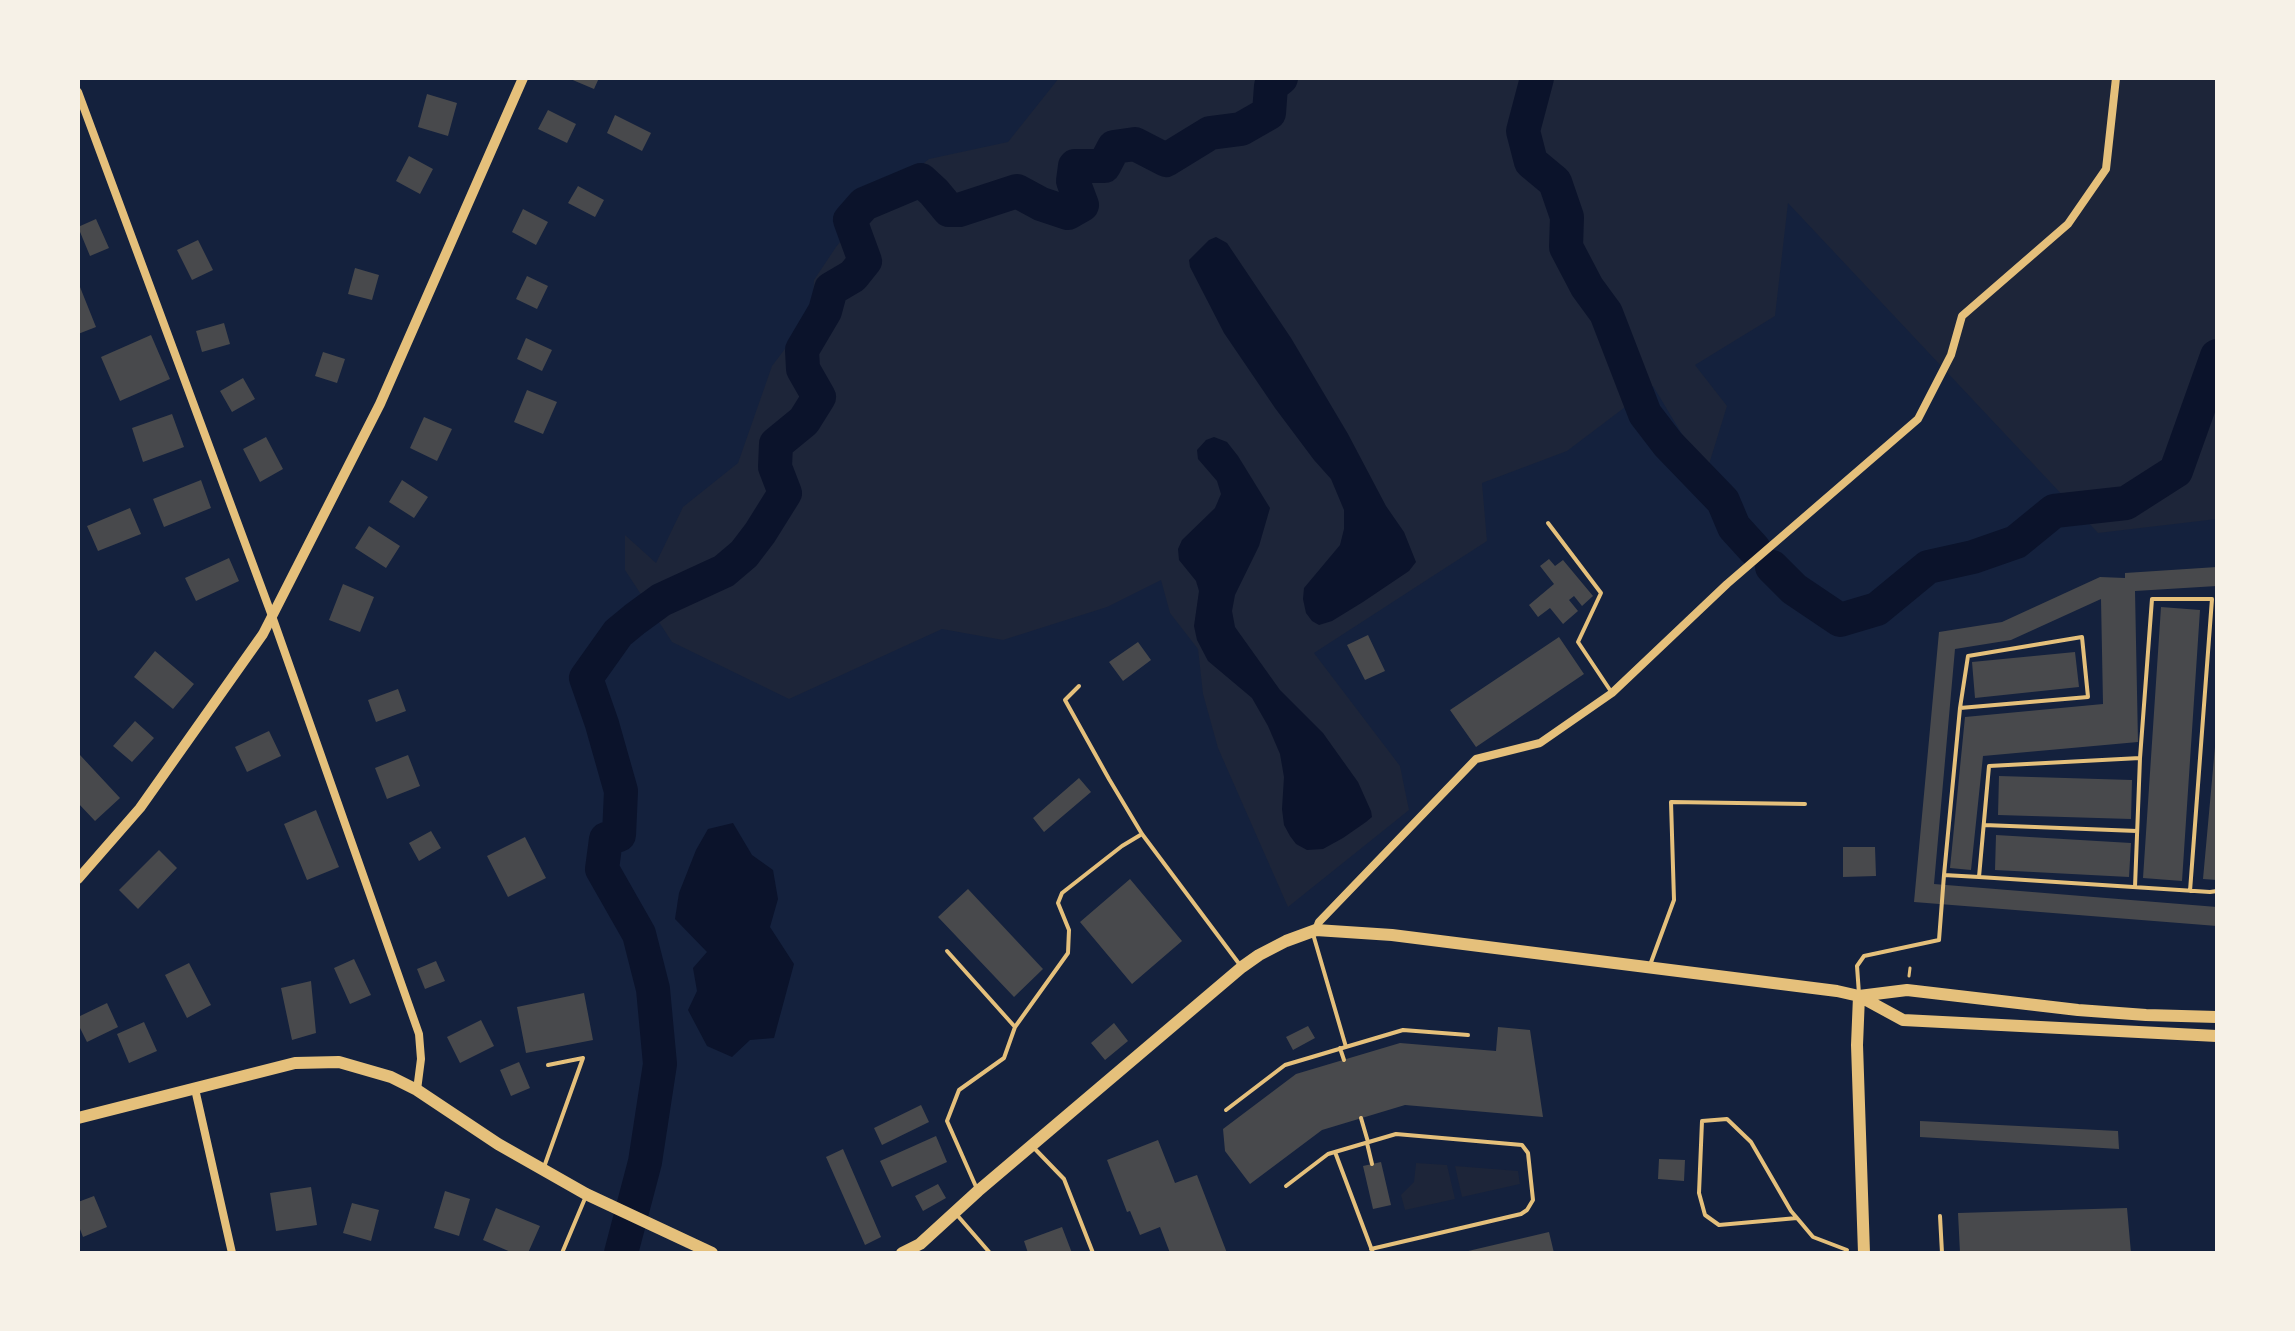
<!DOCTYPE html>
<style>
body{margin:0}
#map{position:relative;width:2295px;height:1331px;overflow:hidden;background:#14213d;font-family:"Fira Sans Condensed",sans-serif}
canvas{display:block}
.frame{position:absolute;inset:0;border:80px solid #f6f1e7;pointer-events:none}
</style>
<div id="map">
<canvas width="2295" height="1331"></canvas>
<div class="frame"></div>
</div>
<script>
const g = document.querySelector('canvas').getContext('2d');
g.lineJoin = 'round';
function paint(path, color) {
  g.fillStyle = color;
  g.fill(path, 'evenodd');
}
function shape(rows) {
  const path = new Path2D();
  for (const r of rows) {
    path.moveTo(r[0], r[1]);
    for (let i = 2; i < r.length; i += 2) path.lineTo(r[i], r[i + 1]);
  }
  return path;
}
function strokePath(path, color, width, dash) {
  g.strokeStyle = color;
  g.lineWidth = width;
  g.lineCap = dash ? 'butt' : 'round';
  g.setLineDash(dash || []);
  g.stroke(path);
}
paint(shape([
 [1059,78,2217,78,2217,519,2098,533,1788,203,1775,316,1695,365,1727,406,1706,474,1653,386,1567,451,1482,483,1487,541,1314,653,1400,766,1409,810,1288,907,1218,748,1203,694,1198,649,1170,613,1161,580,1107,607,1003,640,942,629,789,699,672,642,625,570,625,535,656,563,683,507,738,463,772,366,812,313,814,280,836,247,869,207,929,159,1008,142],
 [1416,1163,1447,1165,1455,1199,1405,1210,1401,1195,1414,1182],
 [1455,1166,1518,1171,1520,1184,1462,1197]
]), '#1d2539');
paint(shape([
 [1216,237,1227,243,1291,338,1348,434,1386,506,1404,532,1416,562,1409,571,1363,602,1332,621,1319,625,1312,621,1306,613,1303,599,1304,588,1340,545,1344,529,1344,510,1331,479,1314,460,1275,408,1224,333,1190,267,1189,260,1209,240],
 [1214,437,1227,442,1238,456,1270,508,1259,546,1235,595,1232,611,1235,627,1280,690,1323,733,1358,782,1371,811,1372,817,1366,822,1343,838,1323,849,1307,850,1296,844,1290,836,1284,825,1282,809,1284,777,1280,754,1268,726,1252,698,1208,661,1197,640,1194,626,1199,591,1196,581,1179,560,1178,549,1182,540,1215,508,1221,494,1217,481,1198,459,1197,450,1206,440],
 [733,823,752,855,773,870,778,899,770,927,794,964,774,1038,750,1040,732,1057,707,1046,688,1010,697,991,693,968,707,952,675,919,679,893,696,850,708,829]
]), '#0b132b');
strokePath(shape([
 [1537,78,1523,131,1531,162,1555,182,1567,217,1566,247,1587,287,1606,313,1645,414,1668,444,1723,501,1734,527,1754,549],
 [1772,567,1794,589,1840,620,1877,609,1928,567,1973,557,2016,542,2054,511,2126,503,2176,471,2217,356],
 [621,1253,645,1162,660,1064,653,989,639,934,602,869,606,839,619,835,621,791,602,724,586,678,618,633,635,619,661,600,724,571,744,554,760,533,785,493,775,467,776,444,804,421,819,397,803,369,802,350,825,311,831,289,853,276,865,261,850,220,864,204,921,180,934,192,949,210,959,210,1017,191,1041,204,1068,213,1082,205,1073,181,1075,166,1104,166,1114,147,1135,144,1166,160,1210,133,1241,129,1269,113,1271,86,1281,78]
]), '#0b132b', 34);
paint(shape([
 [568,78,599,78,594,89],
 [427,94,457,103,448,136,418,127],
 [548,110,576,124,567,143,538,129],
 [615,115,651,133,642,151,607,133],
 [409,156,433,169,420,194,396,181],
 [578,186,604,200,595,217,568,203],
 [523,209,548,222,536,245,512,232],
 [96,219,109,248,90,256,78,227],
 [198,240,213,270,192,280,177,250],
 [355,268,379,275,372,300,348,294],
 [527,276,548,286,537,309,516,299],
 [78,282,96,327,78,334],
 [224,323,230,344,202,352,196,331],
 [151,335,170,379,120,401,101,357],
 [526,338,552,350,542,371,517,359],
 [323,352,345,359,337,383,315,376],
 [243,378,255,399,232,412,220,391],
 [527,390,557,402,543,434,514,422],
 [172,414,184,447,143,462,132,428],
 [424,417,452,429,437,461,410,448],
 [266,437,283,469,260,482,243,449],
 [201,480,211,508,164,527,153,499],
 [402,480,428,497,414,518,389,502],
 [130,508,141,534,98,551,87,526],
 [369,526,400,546,386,568,355,548],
 [229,558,239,581,196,601,185,578],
 [1549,559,1555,566,1563,560,1593,596,1582,606,1574,596,1569,600,1578,611,1563,624,1550,608,1538,617,1529,605,1554,584,1540,566],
 [2217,567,2217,586,2135,591,2138,742,1983,756,1971,870,1950,868,1965,717,2103,704,2101,599,2011,640,1955,649,1934,884,2217,907,2217,926,1914,902,1939,632,2002,622,2100,577,2125,578,2125,573],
 [343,584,374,597,360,632,329,620],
 [2161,607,2200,610,2182,881,2143,878],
 [1368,635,1385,671,1365,680,1347,645],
 [1559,637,1584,674,1476,747,1450,710],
 [1138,642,1151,660,1123,681,1109,662],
 [155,651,194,684,173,709,134,677],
 [2075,652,2079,687,1975,698,1972,662],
 [398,689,406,711,376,722,368,700],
 [135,721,154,738,132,762,113,746],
 [269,731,281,756,247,772,235,747],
 [2215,747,2217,747,2217,880,2203,879],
 [80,755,120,798,95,821,78,803,78,758],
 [408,755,420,786,387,799,375,768],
 [1999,776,2132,780,2131,819,1998,815],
 [1079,778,1091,792,1044,832,1033,818],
 [316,810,339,867,307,880,284,824],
 [431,831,441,848,419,861,409,843],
 [1996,835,2131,843,2129,877,1995,870],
 [525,837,546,878,508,897,487,856],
 [1843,847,1875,847,1876,876,1843,877],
 [159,850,177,868,138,909,119,890],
 [1130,879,1182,941,1132,984,1080,922],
 [968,889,1043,969,1014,997,938,917],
 [354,959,371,995,350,1004,334,968],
 [436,961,445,981,425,989,417,969],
 [189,963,211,1005,187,1018,165,975],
 [311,981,316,1033,292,1040,281,988],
 [584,993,593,1040,526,1053,517,1007],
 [107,1003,118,1027,87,1042,78,1024,78,1017],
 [481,1020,494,1046,460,1063,447,1037],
 [144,1022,157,1051,129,1063,117,1034],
 [1114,1023,1128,1041,1105,1060,1091,1043],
 [1308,1026,1315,1038,1293,1050,1286,1037],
 [1498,1027,1530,1030,1543,1117,1405,1105,1322,1130,1250,1184,1225,1151,1223,1129,1296,1074,1400,1043,1496,1051],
 [519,1062,530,1088,511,1096,500,1070],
 [921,1105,929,1122,882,1145,874,1128],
 [1920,1121,2118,1131,2119,1149,1920,1137],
 [936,1136,947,1162,892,1187,880,1161],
 [1158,1140,1175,1183,1197,1175,1227,1253,1170,1253,1160,1227,1140,1235,1130,1211,1127,1212,1107,1160],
 [843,1149,881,1237,865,1245,826,1157],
 [1659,1159,1685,1160,1684,1181,1658,1179],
 [1381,1162,1391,1205,1373,1209,1363,1166],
 [938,1184,946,1198,923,1211,915,1196],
 [311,1187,317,1225,276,1231,270,1193],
 [445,1191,470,1199,459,1236,434,1228],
 [94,1196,107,1227,83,1237,78,1224,78,1202],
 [352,1203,379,1210,371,1241,343,1233],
 [496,1208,540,1226,528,1253,513,1253,483,1240],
 [2127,1208,2131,1253,1960,1253,1958,1213],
 [1062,1227,1072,1253,1028,1253,1024,1241],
 [1549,1232,1554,1253,1464,1253,1464,1252]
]), '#48494c');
strokePath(shape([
 [1909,976,1910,968]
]), '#e5c07b', 3);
strokePath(shape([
 [1548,523,1601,593,1578,642,1612,693],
 [1079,686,1065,700,1109,779,1142,834,1240,965],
 [1960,708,1968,656,2082,637,2088,697,1960,708,1944,875,1979,877],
 [1984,825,2137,831],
 [2135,887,2140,758],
 [2190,891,2212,599,2152,599,2140,758,1989,766,1979,877,2210,892,2217,891],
 [1313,934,1346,1047],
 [947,951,1015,1027,1004,1058,959,1090,947,1121,977,1189],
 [1650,965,1674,900,1671,802,1805,804],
 [1859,994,1857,966,1864,956,1939,940,1944,875],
 [1015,1027,1068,953,1069,930,1058,903,1062,893,1122,846,1142,834],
 [1340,1048,1344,1060],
 [1226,1110,1285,1065,1403,1030,1468,1035],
 [1361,1118,1368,1142],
 [1367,1143,1372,1164],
 [1035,1149,1064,1179,1093,1253],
 [1335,1152,1373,1253],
 [544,1167,583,1058,548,1065],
 [1286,1186,1328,1154,1396,1134,1522,1145,1528,1153,1533,1200,1527,1210,1521,1214,1371,1249],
 [957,1215,990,1253],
 [1940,1216,1942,1253],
 [1797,1218,1719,1225,1705,1215,1699,1193,1702,1121,1727,1119,1751,1142,1791,1211,1797,1218,1813,1237,1847,1250],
 [562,1253,586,1196]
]), '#e5c07b', 4);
strokePath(shape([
 [78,92,272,616,419,1034,421,1059,417,1090],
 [1316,930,1319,922,1476,759,1540,743,1612,693,1727,584,1918,419,1951,355,1962,316,2068,224,2106,169,2116,78],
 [195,1089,232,1253]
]), '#e5c07b', 8);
strokePath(shape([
 [78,879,140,808,263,634,380,404,523,78]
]), '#e5c07b', 10);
strokePath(shape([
 [1859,996,1903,1020,2217,1036],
 [1859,996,1857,1045,1864,1253],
 [78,1118,295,1063,339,1062,391,1077,417,1090,498,1144,586,1194,712,1253],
 [902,1253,920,1244,978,1191,1242,967,1259,955,1286,941,1316,930,1392,935,1837,991,1859,996,1907,990,2078,1010,2146,1015,2217,1017]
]), '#e5c07b', 12);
</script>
